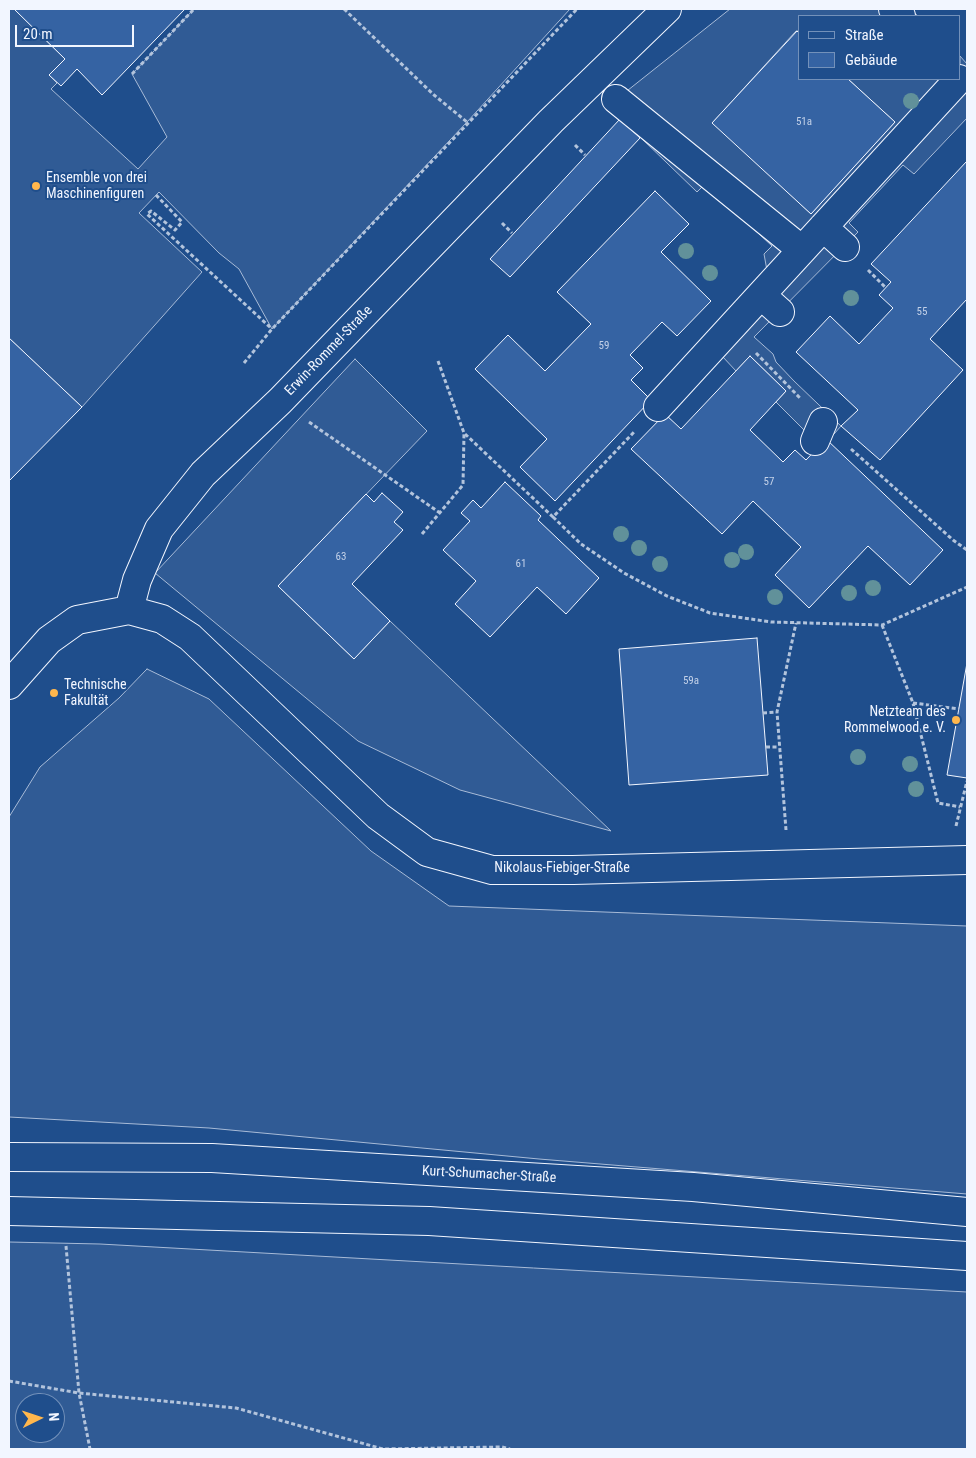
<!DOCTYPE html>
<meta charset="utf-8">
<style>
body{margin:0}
#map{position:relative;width:976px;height:1458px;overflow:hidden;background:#1f4e8c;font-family:"Roboto Condensed",sans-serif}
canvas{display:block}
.frame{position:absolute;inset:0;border:10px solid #f2f6ff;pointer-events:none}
.legend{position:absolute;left:798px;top:15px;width:162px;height:65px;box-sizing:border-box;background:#1f4e8c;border:1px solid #7391ba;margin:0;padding:6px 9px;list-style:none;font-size:15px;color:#f2f6ff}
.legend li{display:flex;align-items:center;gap:10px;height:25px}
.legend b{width:25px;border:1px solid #7391ba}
.north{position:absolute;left:15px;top:1393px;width:50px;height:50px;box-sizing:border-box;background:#1f4e8c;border:1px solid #7391ba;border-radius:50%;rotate:86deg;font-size:14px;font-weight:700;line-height:20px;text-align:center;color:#f2f6ff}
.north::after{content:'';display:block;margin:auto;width:18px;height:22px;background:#ffb74d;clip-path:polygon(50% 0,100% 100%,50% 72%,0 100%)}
.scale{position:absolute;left:15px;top:25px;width:119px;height:22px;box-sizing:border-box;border:2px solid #f2f6ff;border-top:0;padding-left:6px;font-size:15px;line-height:18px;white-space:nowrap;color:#f2f6ff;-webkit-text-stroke:4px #1f4e8c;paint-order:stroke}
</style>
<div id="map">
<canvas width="976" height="1458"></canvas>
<div class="frame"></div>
<ul class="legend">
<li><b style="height:6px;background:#1f4e8c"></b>Straße</li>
<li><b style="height:14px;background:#3563a3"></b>Gebäude</li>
</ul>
<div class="north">N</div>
<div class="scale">20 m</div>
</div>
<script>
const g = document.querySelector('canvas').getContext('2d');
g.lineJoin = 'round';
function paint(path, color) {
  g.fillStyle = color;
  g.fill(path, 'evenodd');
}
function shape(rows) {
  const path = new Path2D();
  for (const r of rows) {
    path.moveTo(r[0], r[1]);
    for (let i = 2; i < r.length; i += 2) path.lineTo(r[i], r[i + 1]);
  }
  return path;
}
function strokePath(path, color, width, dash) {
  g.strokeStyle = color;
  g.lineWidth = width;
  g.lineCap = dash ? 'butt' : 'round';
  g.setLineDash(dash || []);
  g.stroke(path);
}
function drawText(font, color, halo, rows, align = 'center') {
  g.font = font + ' "Roboto Condensed",sans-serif';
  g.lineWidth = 4;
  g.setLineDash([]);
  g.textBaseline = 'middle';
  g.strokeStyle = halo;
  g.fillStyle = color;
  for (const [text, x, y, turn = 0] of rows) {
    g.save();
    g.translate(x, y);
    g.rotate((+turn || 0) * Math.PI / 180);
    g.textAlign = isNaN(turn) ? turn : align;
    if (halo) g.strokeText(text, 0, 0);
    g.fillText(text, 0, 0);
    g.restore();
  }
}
const built = shape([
 [9,9,14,9,65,59,49,75,57,83,51,89,138,169,167,137,132,74,194,9,570,9,467,122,272,329,239,269,219,253,159,192,139,213,202,272,82,407,9,338,9,9],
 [730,9,910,9,918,16,800,16,800,34,796,31,713,122,811,214,895,122,848,79,960,79,960,56,967,64,967,118,914,174,903,165,849,223,858,232,754,337,773,354,776,362,794,381,841,426,834,434,815,441,776,402,786,391,750,356,736,371,722,356,768,276,764,254,772,246,705,184,697,192,608,106,730,9],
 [355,359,427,431,278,586,354,659,390,621,611,831,460,790,358,741,155,573,355,359],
 [147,669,209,699,371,851,449,906,967,926,967,1194,539,1159,209,1128,9,1117,9,817,40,767,119,698,147,669],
 [9,1242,100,1244,967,1292,967,1449,9,1449,9,1242],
 [25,1403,55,1403,55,1433,25,1433,25,1403]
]);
paint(built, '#305b95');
strokePath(built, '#a8bbd7', 1);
const building = shape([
 [14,9,185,9,102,95,77,69,61,86,49,75,65,59,14,9],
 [797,31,800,34,800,79,848,79,895,122,811,214,712,123,797,31],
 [620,119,640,138,510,277,490,259,620,119],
 [967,161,967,299,930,339,963,370,880,460,841,426,858,410,796,352,830,316,859,344,893,308,879,295,891,282,871,264,967,161],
 [655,191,689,224,661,252,711,301,677,336,662,322,630,355,643,368,631,380,651,400,555,501,520,467,547,439,475,369,508,335,545,371,591,324,557,292,655,191],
 [9,338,82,407,9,481,9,338],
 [750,356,786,391,750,430,783,462,795,450,806,460,826,439,943,550,910,585,868,546,809,608,775,575,801,547,753,501,722,534,631,449,665,414,681,429,750,356],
 [505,482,541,516,538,520,599,578,566,614,537,587,490,637,455,604,476,581,443,550,470,521,461,513,473,500,481,508,505,482],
 [382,493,403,512,394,522,403,530,352,584,390,621,354,659,278,586,366,494,374,502,382,493],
 [757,638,768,775,629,785,619,649,757,638],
 [967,663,967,778,947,775,967,663]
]);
paint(building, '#3563a3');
strokePath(building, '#f2f6ff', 1);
const minor = shape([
 [893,9,901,16],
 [616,99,802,250],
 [823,227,845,247],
 [761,295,780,312],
 [658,407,959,79],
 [815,441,823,422],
 [129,610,137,580,159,529,203,474,280,401,551,121,667,9],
 [9,685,49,640,77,620,129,610,162,619,190,637,378,816,427,852,492,870,573,870,967,860]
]);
const major = shape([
 [9,1157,212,1158,693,1187,967,1212],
 [9,1211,429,1221,967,1256]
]);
strokePath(minor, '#f2f6ff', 30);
strokePath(major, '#f2f6ff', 30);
strokePath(shape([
 [344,9,434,95,467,122],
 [132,74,194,9],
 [575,145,585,155],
 [156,195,182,222,175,230,151,211,147,214,272,329],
 [502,223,512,233],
 [868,270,886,288],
 [756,353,800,398],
 [438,361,464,433,553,517,635,431],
 [244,363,272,329,577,9],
 [309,422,440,513],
 [851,449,953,540,967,550],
 [553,517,581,544,624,573,667,596,710,613,771,622,882,625,967,587],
 [422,534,463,485,464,433],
 [882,625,913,703,938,803,960,807],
 [913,703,959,709],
 [763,713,777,712],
 [766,747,779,747],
 [956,826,967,781],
 [786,830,777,712,796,623],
 [66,1246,79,1393,90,1449],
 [9,1381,79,1393,236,1408,383,1449,502,1447,510,1449]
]), '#b3c4dc', 3, [4, 2.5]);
strokePath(minor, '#1f4e8c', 28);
strokePath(major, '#1f4e8c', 28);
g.fillStyle = '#61919a';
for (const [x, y] of [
 [911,101],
 [686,251],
 [710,273],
 [851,298],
 [621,534],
 [639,548],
 [746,552],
 [732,560],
 [660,564],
 [873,588],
 [849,593],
 [775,597],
 [858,757],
 [910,764],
 [916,789]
]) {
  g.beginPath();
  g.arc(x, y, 8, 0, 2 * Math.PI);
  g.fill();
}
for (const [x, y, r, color] of [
 [36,186,5,"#ffb74d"],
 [54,693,5,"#ffb74d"],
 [956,720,5,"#ffb74d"]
]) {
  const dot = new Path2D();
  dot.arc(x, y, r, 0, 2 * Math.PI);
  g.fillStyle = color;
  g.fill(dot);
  strokePath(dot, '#1f4e8c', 2);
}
drawText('11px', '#c3d1e8', null, [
 ["51a",804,122],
 ["55",922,312],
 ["59",604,346],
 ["57",769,482],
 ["63",341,557],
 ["61",521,564],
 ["59a",691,681]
]);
drawText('14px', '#f2f6ff', '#1f4e8c', [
 ["Ensemble von drei",46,178],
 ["Maschinenfiguren",46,194],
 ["Technische",64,685],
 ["Fakultät",64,701],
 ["Netzteam des",946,712,"right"],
 ["Rommelwood e. V.",946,728,"right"]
], 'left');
drawText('14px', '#f2f6ff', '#1f4e8c', [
 ["Erwin-Rommel-Straße",329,351,-46],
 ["Nikolaus-Fiebiger-Straße",562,868],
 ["Kurt-Schumacher-Straße",489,1175,3]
]);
</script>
